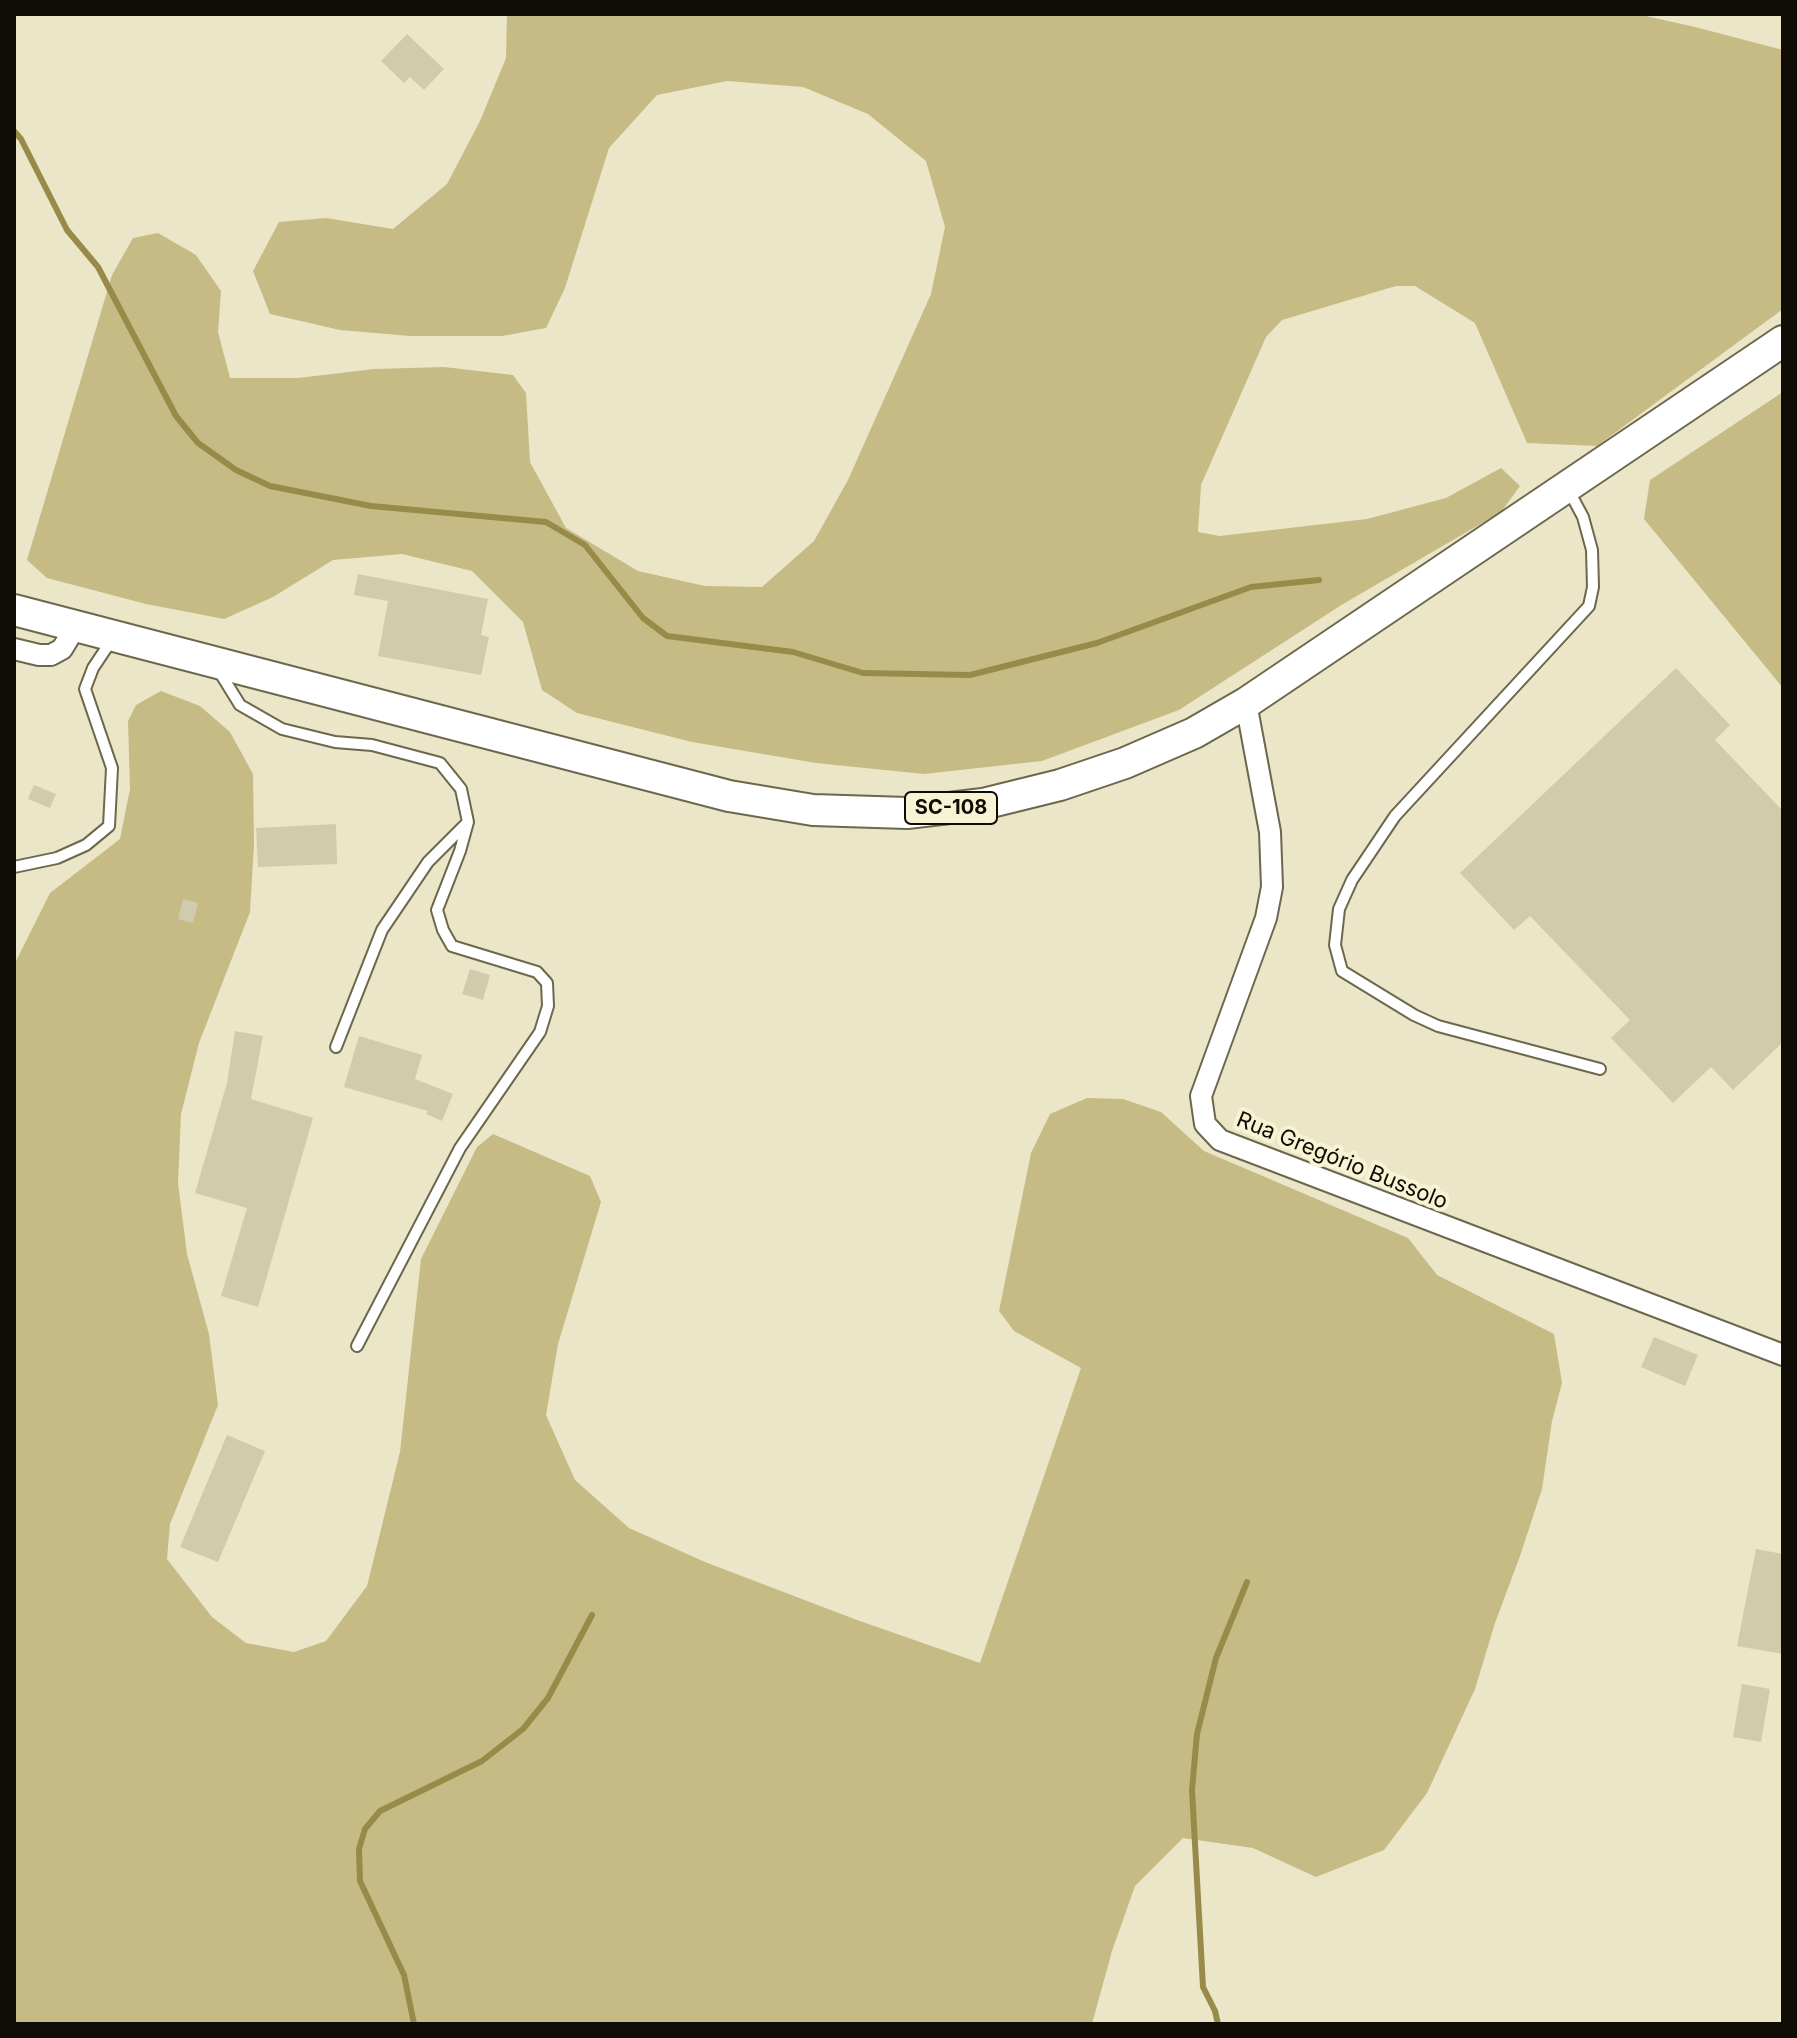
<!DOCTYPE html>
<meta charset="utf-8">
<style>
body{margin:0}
#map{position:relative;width:1797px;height:2038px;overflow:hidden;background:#ebe6c8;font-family:Inter,sans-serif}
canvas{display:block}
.frame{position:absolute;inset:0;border:16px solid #0e0c04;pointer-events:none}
</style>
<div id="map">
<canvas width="1797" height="2038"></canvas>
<div class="frame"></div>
</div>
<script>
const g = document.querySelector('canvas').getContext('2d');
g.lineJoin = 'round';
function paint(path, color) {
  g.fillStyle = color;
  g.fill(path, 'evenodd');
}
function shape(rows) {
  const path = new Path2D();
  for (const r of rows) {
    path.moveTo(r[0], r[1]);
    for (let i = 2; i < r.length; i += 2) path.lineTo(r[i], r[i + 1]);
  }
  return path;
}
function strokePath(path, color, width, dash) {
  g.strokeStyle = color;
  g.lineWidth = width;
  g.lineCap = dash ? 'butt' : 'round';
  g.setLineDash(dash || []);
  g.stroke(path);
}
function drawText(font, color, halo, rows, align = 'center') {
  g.font = font + ' Inter,sans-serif';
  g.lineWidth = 8;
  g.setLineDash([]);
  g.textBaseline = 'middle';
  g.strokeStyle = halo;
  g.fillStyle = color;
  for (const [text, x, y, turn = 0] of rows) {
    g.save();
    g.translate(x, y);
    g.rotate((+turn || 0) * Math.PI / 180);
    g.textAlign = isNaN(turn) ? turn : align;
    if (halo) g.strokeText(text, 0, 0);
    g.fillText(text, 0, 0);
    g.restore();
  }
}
paint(shape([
 [507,14,1637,14,1695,27,1783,50,1783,309,1597,446,1527,443,1475,323,1415,286,1396,286,1282,320,1266,337,1201,485,1198,532,1220,536,1367,519,1446,498,1501,468,1520,486,1501,512,1343,604,1179,710,1042,761,924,774,816,763,692,742,577,713,542,690,523,622,472,571,402,554,333,560,273,597,224,619,146,604,47,578,27,560,112,275,133,238,158,233,196,255,221,291,218,332,230,378,298,378,374,369,444,367,513,375,526,393,530,462,566,528,638,571,705,586,762,587,814,541,848,480,931,294,945,227,926,161,868,114,803,87,727,81,657,95,609,148,565,288,546,328,502,336,410,336,340,330,270,314,253,271,279,222,326,218,393,229,447,184,480,121,506,58],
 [1783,392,1783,688,1644,519,1650,480],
 [161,691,200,706,230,732,253,774,254,844,250,912,199,1043,181,1114,178,1183,187,1254,209,1334,218,1405,170,1524,167,1559,212,1617,246,1643,294,1652,326,1641,367,1586,400,1452,421,1259,477,1147,493,1134,590,1176,601,1202,558,1344,546,1415,575,1480,629,1528,705,1562,857,1620,980,1663,1081,1368,1014,1331,999,1311,1031,1153,1050,1114,1087,1098,1123,1099,1161,1112,1204,1151,1408,1238,1437,1275,1554,1334,1562,1383,1552,1421,1542,1489,1520,1556,1495,1623,1475,1689,1427,1793,1384,1850,1316,1877,1253,1848,1183,1838,1135,1886,1112,1951,1092,2024,14,2024,14,965,50,893,120,839,130,789,128,721,136,705]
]), '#c6bb84');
strokePath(shape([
 [14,131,21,139,67,230,98,267,176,416,198,443,236,470,270,486,371,506,546,522,585,545,643,618,667,636,793,652,863,673,970,675,1097,643,1251,587,1319,580],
 [414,2024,404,1975,360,1881,359,1849,365,1829,380,1811,482,1761,523,1729,548,1698,592,1615],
 [1218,2024,1215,2011,1203,1987,1192,1790,1197,1734,1216,1658,1247,1582]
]), '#988b49', 6);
paint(shape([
 [407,34,444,69,424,90,410,77,404,83,381,61],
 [358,574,488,599,481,635,489,637,481,675,378,656,388,601,354,595],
 [1676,668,1730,725,1715,740,1783,811,1783,1042,1733,1090,1711,1067,1673,1103,1611,1038,1630,1020,1530,916,1514,930,1460,873],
 [34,785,56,794,50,808,28,799],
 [336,824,337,864,258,867,256,828],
 [183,899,198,903,193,923,178,919],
 [470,969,490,975,483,1000,462,994],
 [235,1031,263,1036,251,1099,313,1118,258,1307,221,1296,247,1208,195,1193,227,1083],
 [359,1036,422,1055,415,1079,453,1094,442,1121,426,1114,428,1111,344,1087],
 [1654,1337,1698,1355,1685,1386,1641,1367],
 [227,1435,265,1451,218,1562,180,1547],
 [1756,1549,1783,1554,1783,1654,1737,1646],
 [1742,1684,1770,1689,1761,1742,1733,1737]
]), '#d1cbae');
const lane = shape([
 [1568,489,1583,517,1592,550,1593,587,1589,606,1395,816,1352,880,1339,909,1335,945,1342,971,1414,1015,1438,1026,1600,1069],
 [219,671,240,705,282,729,335,742,372,745,440,763,461,789,468,822,428,862,382,930,336,1047],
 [14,867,57,858,86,845,109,826,112,768,85,689,93,668,113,638],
 [357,1346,460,1148,540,1032,548,1006,547,983,537,972,452,946,443,930,437,910,460,851,468,822]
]);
const street = shape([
 [14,649,39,655,51,655,62,649,76,626],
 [1246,703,1270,832,1272,887,1266,918,1201,1096,1205,1124,1220,1140,1783,1355]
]);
const primary = shape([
 [14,610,729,796,813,810,907,813,983,804,1060,785,1125,763,1194,733,1246,703,1783,341]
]);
strokePath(lane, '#6c674d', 14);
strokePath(street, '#6c674d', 24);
strokePath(primary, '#6c674d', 34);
strokePath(lane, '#fff', 10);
strokePath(street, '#fff', 20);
strokePath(primary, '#fff', 30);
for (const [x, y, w] of [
 [951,808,92]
]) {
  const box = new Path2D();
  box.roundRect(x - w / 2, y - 16, w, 32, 6);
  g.fillStyle = '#f9f3d5';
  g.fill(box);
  strokePath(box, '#0e0c04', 2);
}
drawText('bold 20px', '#0e0c04', null, [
 ["SC-108",951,808]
]);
drawText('22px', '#0e0c04', '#f9f3d5', [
 ["Rua Gregório Bussolo",1342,1161,22]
]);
</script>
